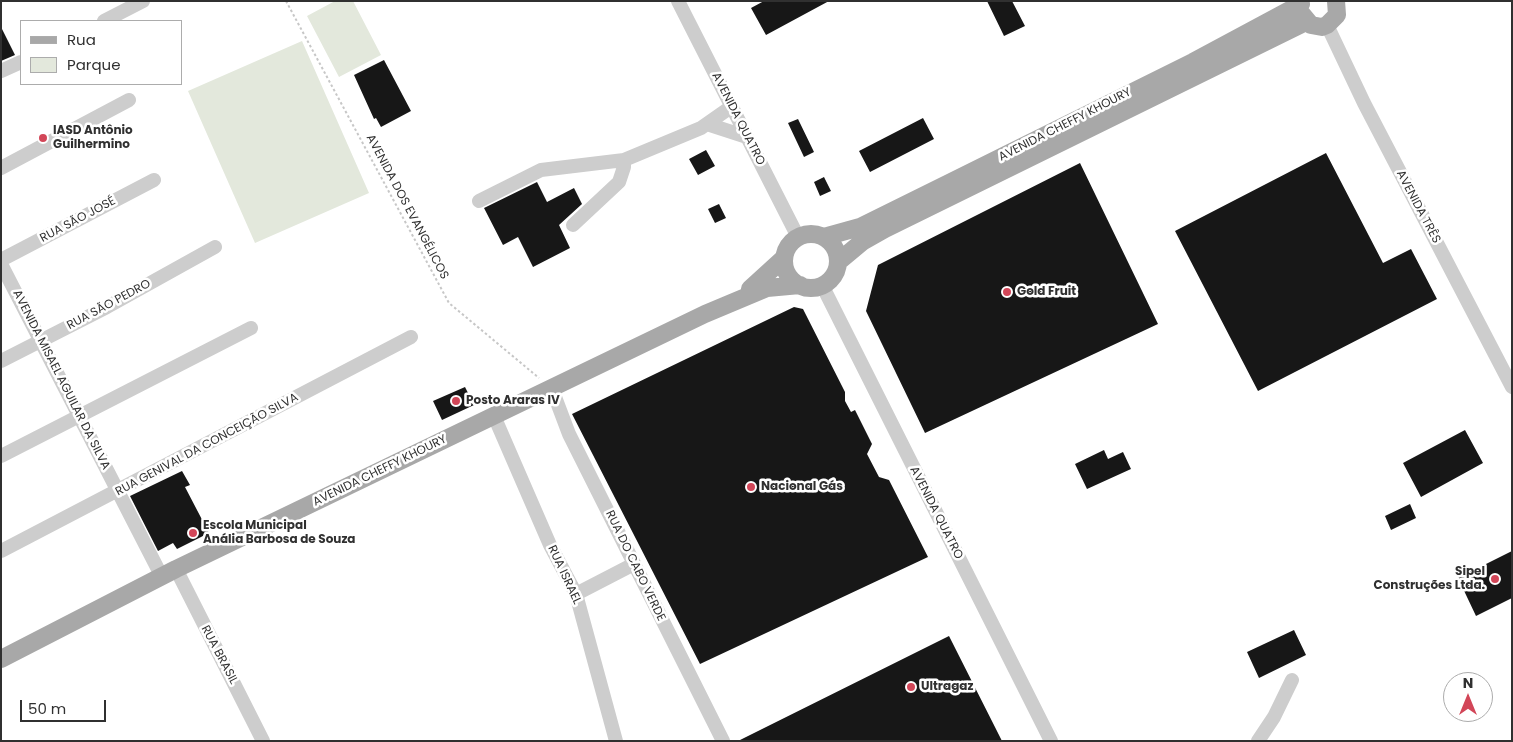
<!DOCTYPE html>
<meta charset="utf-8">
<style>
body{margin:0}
#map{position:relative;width:1513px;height:742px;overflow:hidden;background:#fff;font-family:Poppins,sans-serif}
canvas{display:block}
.frame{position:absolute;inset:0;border:2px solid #303030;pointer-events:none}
.legend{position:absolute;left:20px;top:20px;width:162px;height:65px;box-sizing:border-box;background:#fff;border:1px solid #acacac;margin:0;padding:6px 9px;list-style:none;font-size:15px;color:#303030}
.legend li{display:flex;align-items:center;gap:10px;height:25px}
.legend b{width:25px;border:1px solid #acacac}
.north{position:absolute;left:1443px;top:672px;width:50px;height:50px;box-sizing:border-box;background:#fff;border:1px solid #acacac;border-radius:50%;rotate:0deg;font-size:14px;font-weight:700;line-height:20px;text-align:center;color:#303030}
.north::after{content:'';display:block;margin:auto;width:18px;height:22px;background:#d24658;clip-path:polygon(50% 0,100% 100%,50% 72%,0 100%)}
.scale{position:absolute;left:20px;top:700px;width:86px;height:22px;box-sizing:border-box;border:2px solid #303030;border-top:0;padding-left:6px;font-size:15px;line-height:18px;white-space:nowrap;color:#303030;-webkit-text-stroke:4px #fff;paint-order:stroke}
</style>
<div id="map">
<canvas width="1513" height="742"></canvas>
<div class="frame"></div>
<ul class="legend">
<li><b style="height:6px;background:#a8a8a8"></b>Rua</li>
<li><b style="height:14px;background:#e3e8dc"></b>Parque</li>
</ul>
<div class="north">N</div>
<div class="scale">50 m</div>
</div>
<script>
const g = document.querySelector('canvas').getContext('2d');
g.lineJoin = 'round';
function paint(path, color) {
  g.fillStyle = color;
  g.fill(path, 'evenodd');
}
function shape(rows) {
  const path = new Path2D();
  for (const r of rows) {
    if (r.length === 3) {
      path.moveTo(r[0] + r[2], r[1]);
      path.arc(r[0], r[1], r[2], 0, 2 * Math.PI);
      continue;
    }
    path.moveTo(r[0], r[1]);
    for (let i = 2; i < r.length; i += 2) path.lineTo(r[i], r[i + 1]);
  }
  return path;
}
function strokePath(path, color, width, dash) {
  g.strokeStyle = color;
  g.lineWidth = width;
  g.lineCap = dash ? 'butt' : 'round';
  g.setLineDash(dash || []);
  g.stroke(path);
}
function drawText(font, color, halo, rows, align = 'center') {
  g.font = font + ' Poppins,sans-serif';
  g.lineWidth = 5;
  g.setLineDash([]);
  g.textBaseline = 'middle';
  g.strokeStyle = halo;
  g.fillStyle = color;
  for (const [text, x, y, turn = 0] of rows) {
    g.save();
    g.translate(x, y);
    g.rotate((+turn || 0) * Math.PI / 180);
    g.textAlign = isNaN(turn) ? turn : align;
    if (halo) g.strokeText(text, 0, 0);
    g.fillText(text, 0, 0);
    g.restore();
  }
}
paint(shape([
 [335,1,353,1,381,55,339,77,307,16],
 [302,41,369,193,255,243,188,91]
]), '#e3e8dc');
paint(shape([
 [764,1,829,1,766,35,751,8],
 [987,1,1012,1,1025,26,1004,36],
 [1,27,15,55,1,61],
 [384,60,411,111,381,127,376,118,374,119,354,75],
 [923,118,934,139,870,172,859,151],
 [798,119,814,152,804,157,788,123],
 [706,150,715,166,698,175,689,159],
 [1326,153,1383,263,1411,249,1437,299,1258,391,1175,231],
 [1080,163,1158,324,925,433,866,311,878,265],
 [824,177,831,191,820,196,814,182],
 [537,182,547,202,574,188,582,204,559,225,570,248,533,267,518,237,503,245,484,208],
 [719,204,726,218,715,223,708,209],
 [794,307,803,309,845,392,845,401,851,412,855,410,872,444,867,454,879,477,889,480,928,557,700,664,572,414],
 [465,387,474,405,442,420,433,401],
 [1465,430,1483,463,1421,497,1403,463],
 [1104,450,1108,459,1123,452,1131,469,1087,489,1075,464],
 [182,471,190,485,185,487,209,533,177,549,173,543,158,551,130,496],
 [1410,504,1416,518,1391,530,1385,516],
 [1512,551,1512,598,1476,616,1458,578],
 [1294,630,1306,655,1259,678,1247,652],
 [949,636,1002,741,738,741]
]), '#171717');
strokePath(shape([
 [286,1,449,303,539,378]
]), '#c7c7c7', 2, [2.5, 2.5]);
strokePath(shape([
 [678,1,798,237],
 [104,21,143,1],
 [1327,25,1364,103,1512,387],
 [1,71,21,62],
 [707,124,747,137],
 [1,168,129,100],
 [479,201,541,170,624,160,701,128,731,107],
 [573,225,619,182,624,167,624,160],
 [1,260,154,180],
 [1,264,162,577],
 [822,285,1051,741],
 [1,361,107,307,215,247],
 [552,389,569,434,723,741],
 [494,416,550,545,576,594,616,741],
 [1,456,251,328],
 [1,551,411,337],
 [176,569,263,741],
 [576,594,634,564],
 [1258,741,1274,717,1292,680]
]), '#cdcdcd', 14);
strokePath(shape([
 [1301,13,1311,25,1322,27,1327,25,1337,15,1336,1],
 [811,261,27],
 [824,237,860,227,947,184,1193,62,1301,4],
 [838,262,862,242,885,229,1306,22],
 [750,289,784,258],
 [1,659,176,569,705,314,767,288,800,285]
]), '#a8a8a8', 18);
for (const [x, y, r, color] of [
 [43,138,5,"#d24658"],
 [1007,292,5,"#d24658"],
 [456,401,5,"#d24658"],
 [751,487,5,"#d24658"],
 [193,533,5,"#d24658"],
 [1495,579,5,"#d24658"],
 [911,687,5,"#d24658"]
]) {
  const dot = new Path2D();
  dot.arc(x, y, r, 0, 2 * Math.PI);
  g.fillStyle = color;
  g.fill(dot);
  strokePath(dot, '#fff', 2);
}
drawText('12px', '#303030', '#fff', [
 ["AVENIDA QUATRO",738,119,63],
 ["AVENIDA CHEFFY KHOURY",1065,125,-27],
 ["AVENIDA DOS EVANGÉLICOS",407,207,62],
 ["AVENIDA TRÊS",1418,207,62],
 ["RUA SÃO JOSÉ",78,220,-28],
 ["RUA SÃO PEDRO",109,305,-28],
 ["AVENIDA MISAEL AGUILAR DA SILVA",61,380,63],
 ["RUA GENIVAL DA CONCEIÇÃO SILVA",207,445,-28],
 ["AVENIDA CHEFFY KHOURY",380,471,-26],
 ["AVENIDA QUATRO",936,513,63],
 ["RUA DO CABO VERDE",635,566,64],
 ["RUA ISRAEL",564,575,65],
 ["RUA BRASIL",219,655,62]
]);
drawText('bold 12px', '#303030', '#fff', [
 ["IASD Antônio",53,131],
 ["Guilhermino",53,145],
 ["Gold Fruit",1017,292],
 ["Posto Araras IV",466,401],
 ["Nacional Gás",761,487],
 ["Escola Municipal",203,526],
 ["Anália Barbosa de Souza",203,540],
 ["Sipel",1485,572,"right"],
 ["Construções Ltda.",1485,586,"right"],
 ["Ultragaz",921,687]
], 'left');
</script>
